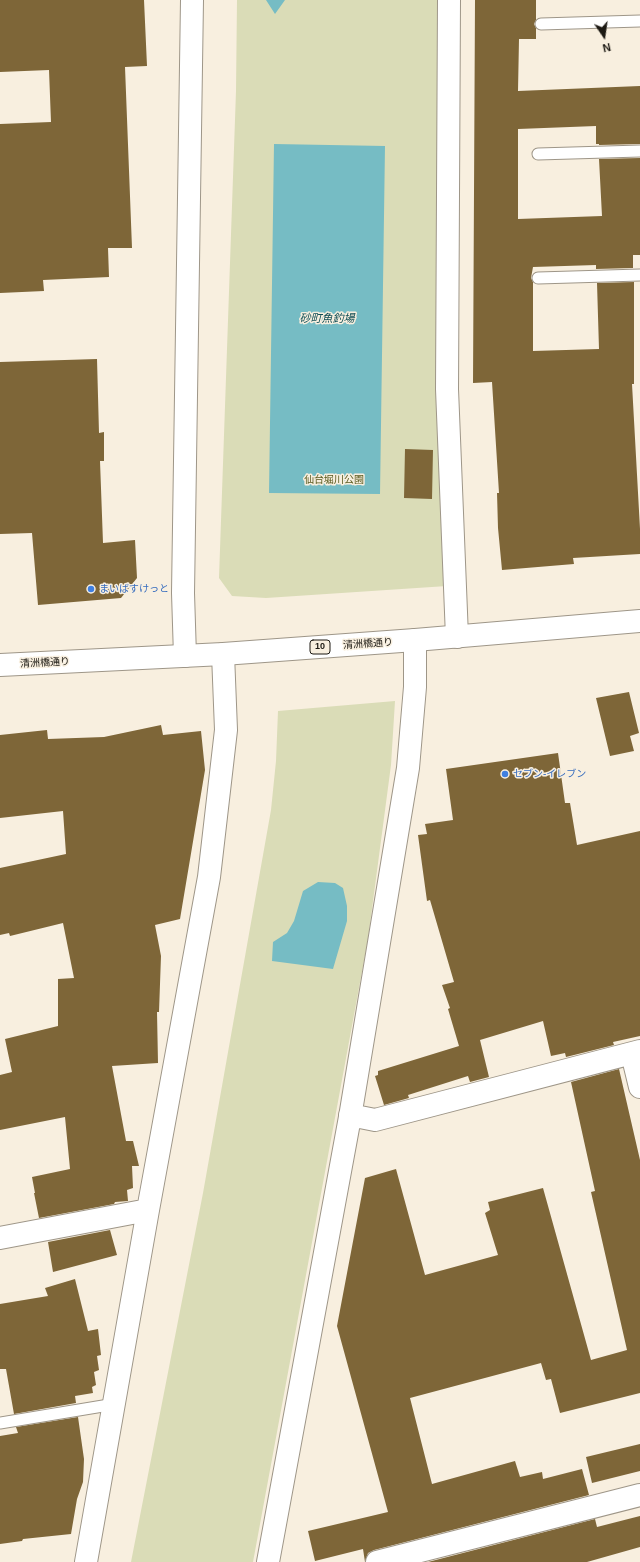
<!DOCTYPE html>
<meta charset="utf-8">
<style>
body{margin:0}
#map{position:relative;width:640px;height:1562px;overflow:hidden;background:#f8efdf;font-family:Helvetica,sans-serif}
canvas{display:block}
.north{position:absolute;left:584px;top:16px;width:40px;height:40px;-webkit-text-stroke:3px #f8efdf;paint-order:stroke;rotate:167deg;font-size:11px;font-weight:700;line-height:16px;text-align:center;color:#1c1913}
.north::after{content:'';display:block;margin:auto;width:14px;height:18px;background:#1c1913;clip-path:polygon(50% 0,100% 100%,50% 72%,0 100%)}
</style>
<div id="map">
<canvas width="640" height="1562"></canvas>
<div class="north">N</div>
</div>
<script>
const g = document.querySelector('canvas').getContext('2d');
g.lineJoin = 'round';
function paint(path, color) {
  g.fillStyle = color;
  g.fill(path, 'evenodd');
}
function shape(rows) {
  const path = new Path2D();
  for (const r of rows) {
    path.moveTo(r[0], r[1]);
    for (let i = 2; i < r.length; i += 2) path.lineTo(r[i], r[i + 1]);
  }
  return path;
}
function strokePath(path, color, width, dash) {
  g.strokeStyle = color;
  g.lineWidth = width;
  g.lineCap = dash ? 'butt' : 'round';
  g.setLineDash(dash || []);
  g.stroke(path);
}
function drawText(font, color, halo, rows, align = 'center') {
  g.font = font + ' Helvetica,"Noto Sans JP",sans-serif';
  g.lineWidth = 3;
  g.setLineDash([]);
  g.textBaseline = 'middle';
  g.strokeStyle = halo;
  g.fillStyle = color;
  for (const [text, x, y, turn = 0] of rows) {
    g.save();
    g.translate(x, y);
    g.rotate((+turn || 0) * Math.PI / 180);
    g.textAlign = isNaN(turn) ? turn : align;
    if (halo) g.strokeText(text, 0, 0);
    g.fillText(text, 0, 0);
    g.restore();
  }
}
paint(shape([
 [237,0,440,0,447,586,266,598,232,596,219,578,236,91],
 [395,701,391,765,368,939,253,1562,131,1562,203,1193,271,810,276,761,278,711]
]), '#dadcb7');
paint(shape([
 [266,0,285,0,275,14],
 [274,144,385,146,380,494,269,493],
 [318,882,335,883,343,888,347,906,347,921,333,969,272,961,273,942,287,933,294,921,303,891]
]), '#76bcc4');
paint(shape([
 [0,0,144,0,147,66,125,67,132,248,108,248,109,277,43,280,44,291,0,293,0,124,51,122,49,70,0,72],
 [475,0,536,0,536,20,534,24,536,28,536,39,519,39,518,91,640,86,640,144,599,145,599,144,596,144,596,126,518,129,518,219,602,216,599,159,640,158,640,255,633,255,633,268,596,269,596,265,533,267,531,278,533,282,533,351,599,349,597,283,634,282,634,384,632,384,640,529,640,554,573,558,574,564,502,570,498,528,497,493,499,493,492,382,473,383],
 [97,359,99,433,104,432,104,461,100,461,103,543,135,540,137,578,121,598,38,605,32,533,0,534,0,362],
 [405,449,433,450,432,499,404,498],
 [629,692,639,733,630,736,634,751,610,756,596,698],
 [161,725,163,735,201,731,205,770,180,919,155,925,161,956,159,1012,157,1012,158,1063,112,1066,126,1141,133,1141,139,1166,132,1166,133,1188,127,1190,128,1201,115,1202,114,1204,39,1218,34,1193,35,1193,32,1177,70,1169,65,1117,0,1130,0,1075,12,1072,5,1039,58,1026,58,979,74,978,63,923,10,936,9,933,0,935,0,868,66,854,63,811,0,818,0,735,47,730,48,739,104,737],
 [558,753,565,803,570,803,577,845,640,831,640,1036,613,1042,614,1045,566,1057,565,1053,551,1056,543,1021,480,1040,489,1077,470,1082,468,1076,408,1095,409,1098,384,1105,375,1076,378,1075,378,1071,459,1046,448,1009,450,1008,442,985,454,982,430,900,427,901,418,835,427,834,425,824,453,820,446,769],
 [619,1069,640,1160,640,1393,560,1413,551,1379,546,1380,541,1363,410,1398,432,1484,515,1461,520,1477,542,1472,543,1479,582,1469,589,1495,374,1550,368,1553,365,1562,363,1549,315,1561,308,1531,388,1512,337,1326,365,1178,396,1169,425,1275,498,1255,485,1213,490,1210,488,1202,543,1188,591,1360,627,1350,591,1192,595,1191,571,1082],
 [110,1230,117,1255,53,1272,48,1242],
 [75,1279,88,1331,98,1329,101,1355,97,1356,99,1370,94,1372,96,1385,92,1387,93,1393,75,1396,76,1403,14,1414,6,1369,0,1369,0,1304,48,1296,45,1288],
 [78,1417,84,1459,83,1482,77,1499,71,1534,23,1539,22,1541,0,1544,0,1436,18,1433,16,1427],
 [640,1444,640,1471,592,1483,586,1457],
 [640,1516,640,1547,587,1562,428,1562,595,1519,597,1527]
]), '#7e6638');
const lane = shape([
 [541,24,640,21],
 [538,154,640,151],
 [538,278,640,275],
 [0,1423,115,1404]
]);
const street = shape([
 [449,0,447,389,457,637],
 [632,1054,640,1087],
 [350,1115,375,1120,640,1051],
 [0,1238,148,1210],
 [86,1562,148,1210,209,877,226,730,223,654],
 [268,1562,350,1117,408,768,415,687,415,640],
 [377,1562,640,1495]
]);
const secondary = shape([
 [185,656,183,593,192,0]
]);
const primary = shape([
 [0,665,223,654,415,640,640,621]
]);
strokePath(lane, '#9e9688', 13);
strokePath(street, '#9e9688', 24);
strokePath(secondary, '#9e9688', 24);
strokePath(primary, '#9e9688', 24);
strokePath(lane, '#fff', 11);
strokePath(street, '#fff', 22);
strokePath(secondary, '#fff', 22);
strokePath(primary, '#fff', 22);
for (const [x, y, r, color] of [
 [91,589,4,"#3f7fe0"],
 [505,774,4,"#3f7fe0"]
]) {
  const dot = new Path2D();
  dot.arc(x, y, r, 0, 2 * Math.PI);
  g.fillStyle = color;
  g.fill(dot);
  strokePath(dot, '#f8efdf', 1.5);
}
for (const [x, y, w] of [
 [320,647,20]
]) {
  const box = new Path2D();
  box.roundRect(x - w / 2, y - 7, w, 14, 3);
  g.fillStyle = '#f8efdf';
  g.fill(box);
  strokePath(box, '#1c1913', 1);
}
drawText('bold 9px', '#1c1913', null, [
 ["10",320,647]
]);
drawText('10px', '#58591d', '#f8efdf', [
 ["仙台堀川公園",334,480]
]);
drawText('10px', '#366cbe', '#f8efdf', [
 ["まいばすけっと",99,589],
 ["セブン-イレブン",513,774]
], 'left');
drawText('10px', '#1c1913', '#f8efdf', [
 ["清洲橋通り",368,644,-4],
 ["清洲橋通り",45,663,-3]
]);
drawText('italic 11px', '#104e55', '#f8efdf', [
 ["砂町魚釣場",327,319]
]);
</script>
